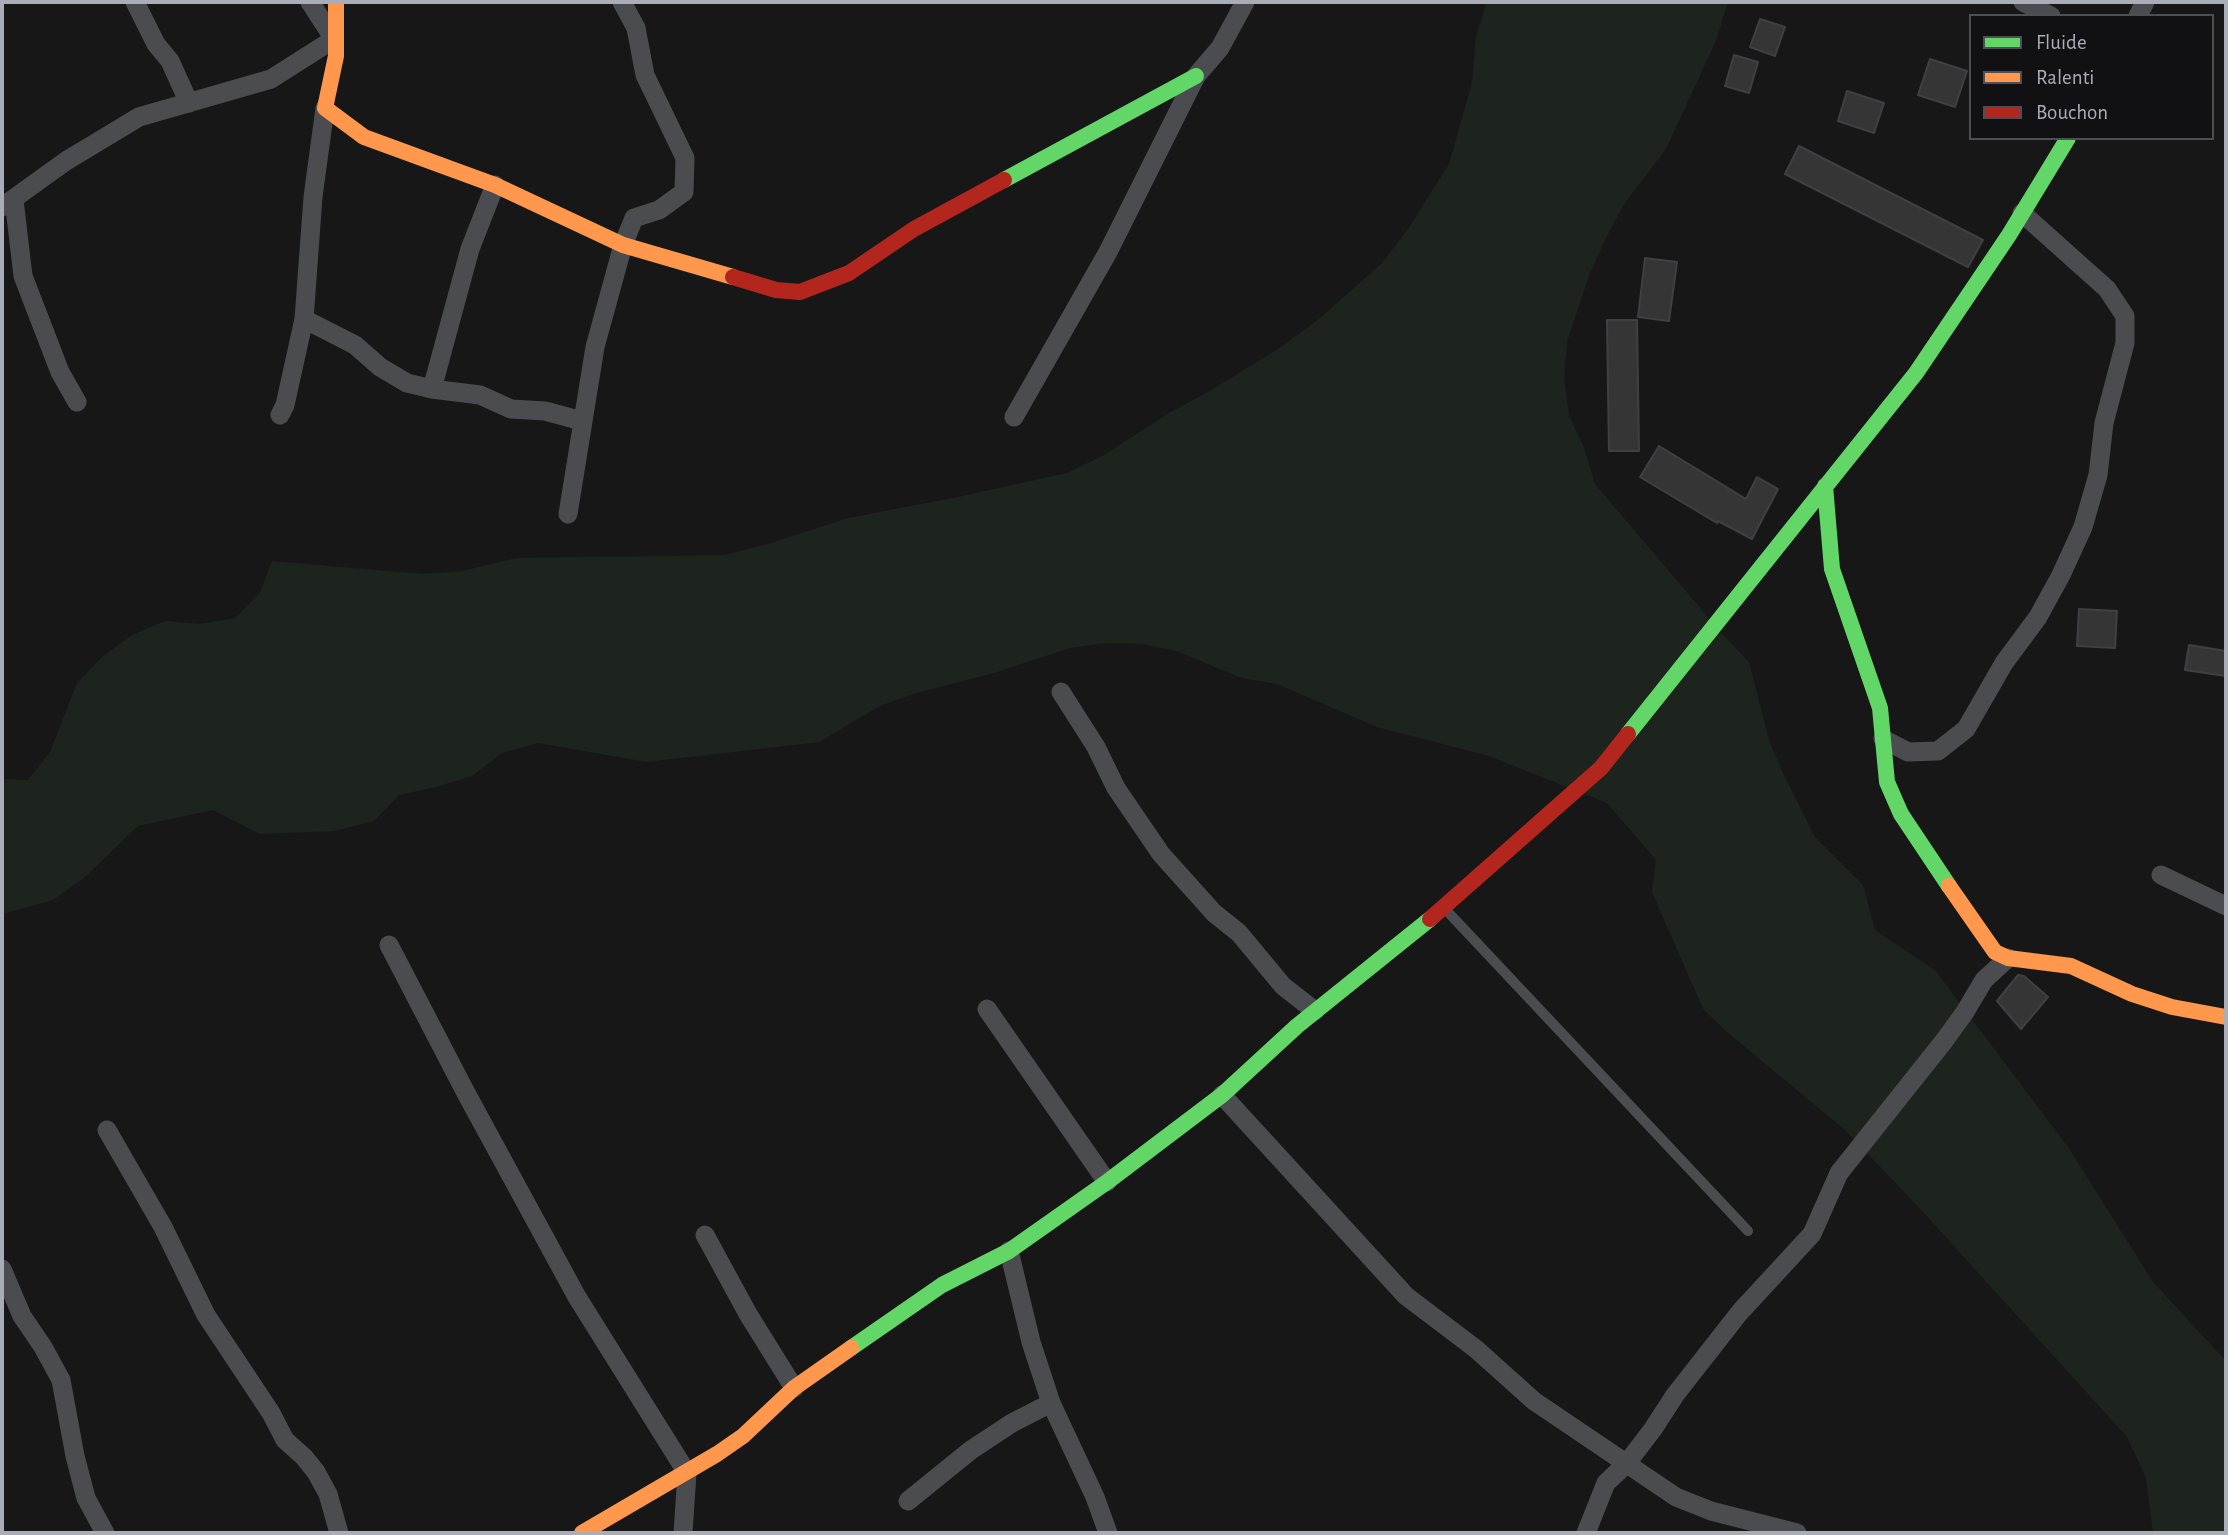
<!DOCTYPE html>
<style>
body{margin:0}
#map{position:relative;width:2228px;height:1535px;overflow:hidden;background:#171717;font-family:"Alegreya Sans",sans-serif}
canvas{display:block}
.frame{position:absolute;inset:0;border:4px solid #a8adb8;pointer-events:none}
.legend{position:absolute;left:1969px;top:14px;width:245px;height:126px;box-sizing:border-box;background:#111113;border:2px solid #4d4f55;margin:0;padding:9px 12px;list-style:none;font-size:21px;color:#a8adb8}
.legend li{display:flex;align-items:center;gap:14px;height:35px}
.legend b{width:35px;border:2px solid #4d4f55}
</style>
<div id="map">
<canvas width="2228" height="1535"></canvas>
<div class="frame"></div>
<ul class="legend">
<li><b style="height:9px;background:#63d668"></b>Fluide</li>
<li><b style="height:9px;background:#ff974d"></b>Ralenti</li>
<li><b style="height:9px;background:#b3261e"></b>Bouchon</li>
</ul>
</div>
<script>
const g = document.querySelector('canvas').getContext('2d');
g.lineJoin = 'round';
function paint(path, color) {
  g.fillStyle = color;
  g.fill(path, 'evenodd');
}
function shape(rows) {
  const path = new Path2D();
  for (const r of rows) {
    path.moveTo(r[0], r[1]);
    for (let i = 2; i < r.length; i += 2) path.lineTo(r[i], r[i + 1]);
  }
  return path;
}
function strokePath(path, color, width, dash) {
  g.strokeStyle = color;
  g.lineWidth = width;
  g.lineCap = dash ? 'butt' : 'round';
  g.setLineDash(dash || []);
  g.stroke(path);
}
paint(shape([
 [1487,2,1728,2,1716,41,1666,149,1624,204,1606,238,1590,273,1567,342,1564,379,1569,415,1584,448,1595,484,1725,637,1749,662,1769,740,1782,771,1815,837,1863,885,1875,930,1935,970,2068,1147,2153,1282,2226,1361,2226,1533,2153,1533,2146,1478,2127,1437,1924,1213,1845,1130,1727,1032,1703,1009,1652,892,1656,860,1607,803,1489,756,1377,727,1277,684,1242,678,1176,651,1142,644,1105,643,1070,648,994,673,916,693,880,706,819,742,647,762,538,743,502,753,472,776,436,787,399,795,374,821,334,831,260,834,213,810,138,826,84,878,53,900,2,914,2,779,28,780,50,752,77,683,102,657,132,635,165,621,200,624,235,618,260,592,272,561,423,574,462,571,516,558,725,555,768,544,848,518,958,497,1067,473,1104,455,1169,413,1208,392,1278,349,1319,319,1382,263,1408,229,1449,164,1472,83,1476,36]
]), '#1d241e');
const building = shape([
 [1760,19,1785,27,1775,56,1750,47,1760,19],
 [1734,55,1758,62,1749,93,1725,86,1734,55],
 [1930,59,1967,71,1955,107,1918,95,1930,59],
 [1847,91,1884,103,1874,133,1838,121,1847,91],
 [1799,146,1983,240,1968,267,1785,174,1799,146],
 [1645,258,1677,262,1669,321,1638,317,1645,258],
 [1607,320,1637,320,1639,451,1609,451,1607,320],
 [1659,446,1746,499,1757,477,1778,489,1752,539,1718,521,1717,523,1640,477,1659,446],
 [2079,609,2117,611,2115,648,2077,646,2079,609],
 [2189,645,2226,651,2226,676,2185,670,2189,645],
 [2018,975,2024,976,2048,997,2021,1029,1997,1001,2018,975]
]);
paint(building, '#353536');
strokePath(building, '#3f4043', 2);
strokePath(shape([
 [1446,910,1748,1231]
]), '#4b4c50', 10);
strokePath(shape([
 [135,2,156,44,170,61,189,103],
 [2023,2,2051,16],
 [2138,16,2145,2],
 [14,200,23,276,60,372,77,402],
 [2,207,66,161,139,117,271,79,334,39,310,2],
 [304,319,355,345,380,367,407,383,432,389,470,249,495,185],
 [432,389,480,395,511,409,545,411,582,421],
 [280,415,285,405,304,319,313,197,325,108],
 [1014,417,1108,252,1196,76,1220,48,1245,2],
 [568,514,595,347,623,245,634,218,659,210,684,192,685,158,645,75,636,28,622,2],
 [1061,692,1096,747,1116,788,1161,854,1214,913,1239,933,1283,986,1315,1011],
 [1883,739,1908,752,1938,751,1966,729,2004,663,2038,617,2061,575,2083,527,2098,475,2104,423,2125,343,2125,316,2107,289,2022,213],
 [2161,875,2226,906],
 [389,945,466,1093,577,1297,687,1473,683,1533],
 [987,1009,1107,1182],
 [1222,1095,1406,1296,1476,1349,1534,1401,1676,1497,1711,1511,1797,1533],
 [107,1130,163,1227,206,1315,271,1413,285,1440,304,1457,316,1472,328,1494,339,1533],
 [705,1235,748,1314,794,1388],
 [1009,1251,1031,1342,1051,1403,1095,1497,1108,1533],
 [2,1269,22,1316,43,1347,61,1380,75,1456,86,1498,105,1533],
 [908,1501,971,1450,1012,1423,1051,1403],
 [1586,1533,1606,1483,1627,1463,1653,1429,1675,1395,1740,1312,1812,1234,1839,1173,1944,1041,1965,1012,1984,980,2008,958]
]), '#4b4c50', 19);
strokePath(shape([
 [1004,180,1196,76],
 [1825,486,1832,569,1880,708,1887,782,1901,814,1949,886],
 [1628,734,1916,373,2009,235,2068,138],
 [851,1348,942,1285,1009,1251,1107,1182,1222,1095,1297,1026,1430,919]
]), '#63d668', 16);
strokePath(shape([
 [336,2,336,56,325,108,364,137,495,185,623,245,733,277],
 [1949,886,1995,952,2008,958,2071,966,2132,994,2172,1007,2226,1017],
 [582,1533,717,1454,743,1436,794,1388,851,1348]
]), '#ff974d', 16);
strokePath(shape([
 [733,277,776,290,800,292,849,273,914,229,1004,180],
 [1430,919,1601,768,1628,734]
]), '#b3261e', 16);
</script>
